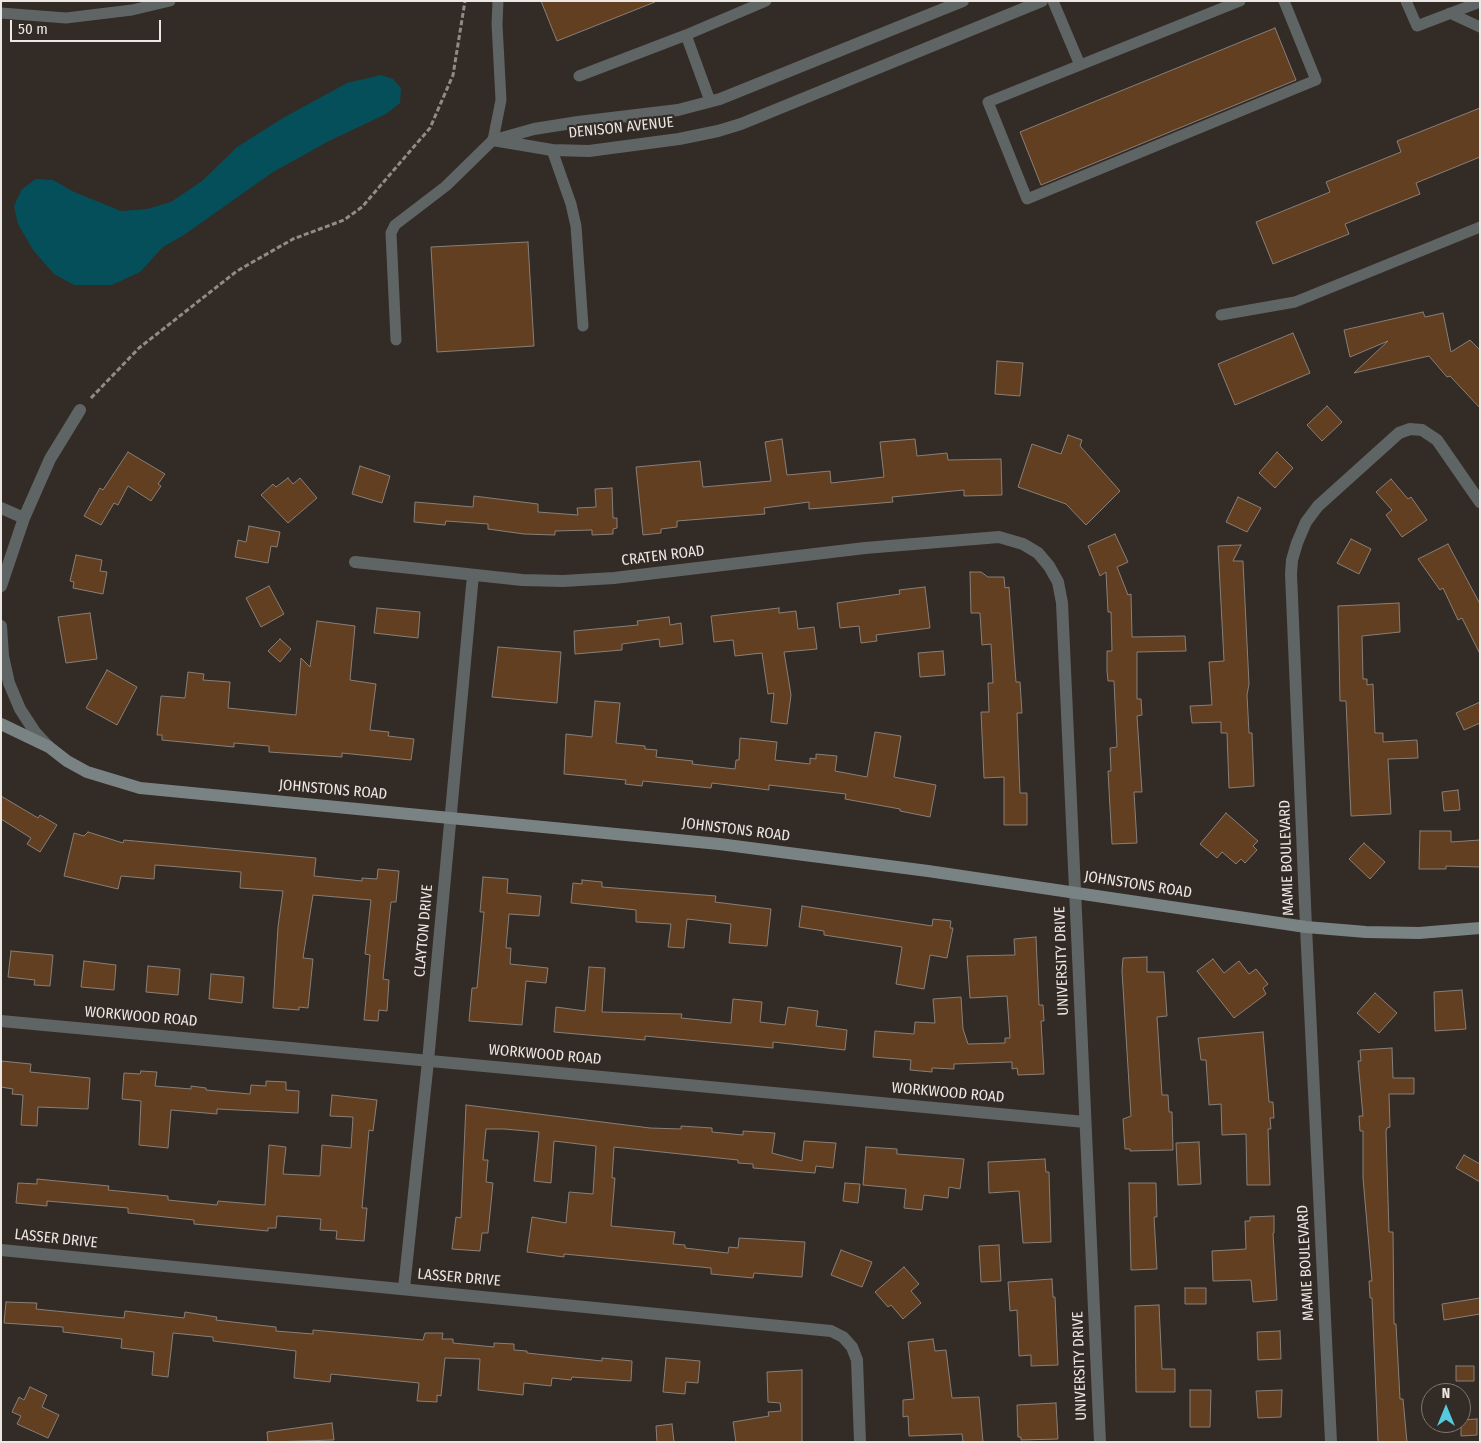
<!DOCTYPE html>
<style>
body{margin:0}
#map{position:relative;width:1481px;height:1443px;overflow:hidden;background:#332b25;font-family:"Fira Sans Condensed",sans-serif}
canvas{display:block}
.frame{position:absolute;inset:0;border:2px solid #ece7e3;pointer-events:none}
.north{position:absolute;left:1421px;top:1383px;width:50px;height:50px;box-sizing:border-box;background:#332b25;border:1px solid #7d7671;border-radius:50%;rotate:0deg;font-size:14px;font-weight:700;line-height:20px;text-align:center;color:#ece7e3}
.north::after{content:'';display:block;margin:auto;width:18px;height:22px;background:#55cadf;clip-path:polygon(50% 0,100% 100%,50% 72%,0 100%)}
.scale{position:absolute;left:10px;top:20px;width:151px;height:22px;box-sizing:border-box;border:2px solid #ece7e3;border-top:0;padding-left:6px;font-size:15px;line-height:18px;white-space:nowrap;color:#ece7e3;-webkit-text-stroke:4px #332b25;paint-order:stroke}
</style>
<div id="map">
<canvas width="1481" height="1443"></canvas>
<div class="frame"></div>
<div class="north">N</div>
<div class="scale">50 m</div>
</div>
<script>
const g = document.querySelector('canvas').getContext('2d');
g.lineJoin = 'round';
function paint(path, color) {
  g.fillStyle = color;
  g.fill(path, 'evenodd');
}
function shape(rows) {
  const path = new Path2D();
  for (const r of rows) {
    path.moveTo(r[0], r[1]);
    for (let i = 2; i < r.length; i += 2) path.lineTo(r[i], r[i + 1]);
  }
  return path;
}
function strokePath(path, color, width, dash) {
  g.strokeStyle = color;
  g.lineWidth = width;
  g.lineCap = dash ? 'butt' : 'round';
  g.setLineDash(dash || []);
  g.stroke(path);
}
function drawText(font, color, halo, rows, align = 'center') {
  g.font = font + ' "Fira Sans Condensed",sans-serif';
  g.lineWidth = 4.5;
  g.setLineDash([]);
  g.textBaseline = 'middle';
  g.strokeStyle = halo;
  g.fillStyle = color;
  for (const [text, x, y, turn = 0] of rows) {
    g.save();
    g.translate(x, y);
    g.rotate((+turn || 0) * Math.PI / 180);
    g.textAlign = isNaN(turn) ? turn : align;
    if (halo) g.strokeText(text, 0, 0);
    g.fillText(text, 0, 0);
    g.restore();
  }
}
paint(shape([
 [381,75,393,79,401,88,400,103,386,114,329,141,273,172,184,235,163,247,140,272,112,285,74,285,54,274,33,250,18,224,14,206,22,189,36,179,53,180,74,192,121,211,147,209,171,202,202,181,237,147,283,118,347,83]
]), '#054f5a');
const building = shape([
 [541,1,655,1,655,2,557,41,541,1],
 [1275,28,1296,80,1041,185,1020,132,1275,28],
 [1480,108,1480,157,1416,183,1420,194,1345,224,1349,234,1273,264,1256,222,1330,192,1326,182,1401,152,1397,141,1480,108],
 [528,242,534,346,437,352,431,247,528,242],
 [1423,312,1425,317,1443,313,1451,352,1470,340,1480,350,1480,408,1450,376,1447,377,1429,356,1354,373,1388,341,1350,357,1344,330,1423,312],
 [1293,333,1310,373,1235,405,1218,364,1293,333],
 [997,361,1023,363,1020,396,995,394,997,361],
 [1327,406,1342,422,1322,441,1307,425,1327,406],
 [1068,435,1082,440,1080,446,1120,491,1086,525,1066,504,1018,487,1032,444,1061,454,1068,435],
 [782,439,787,475,830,471,831,483,884,477,880,442,915,439,917,456,947,453,948,460,1001,459,1002,495,964,496,964,490,892,497,893,502,809,509,809,502,764,508,765,514,677,521,677,527,661,529,661,533,643,535,636,467,700,461,703,487,771,481,765,442,782,439],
 [128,452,165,474,158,484,161,486,151,501,128,486,118,505,114,503,101,525,84,516,100,488,103,490,128,452],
 [1277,452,1293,468,1275,488,1259,473,1277,452],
 [360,466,390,476,382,503,352,494,360,466],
 [288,478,293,484,300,478,317,498,288,523,261,495,273,484,276,487,288,478],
 [1391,479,1408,499,1411,497,1427,520,1402,537,1386,515,1392,510,1376,492,1391,479],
 [612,488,613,518,617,518,617,528,613,529,613,534,592,535,592,530,555,531,555,535,524,534,488,529,488,524,446,521,445,525,414,522,415,502,473,507,474,496,538,504,538,512,578,515,577,508,596,507,595,489,612,488],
 [1238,497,1261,508,1247,532,1226,522,1238,497],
 [249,526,280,532,277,547,271,546,268,563,235,557,238,540,246,542,249,526],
 [1115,534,1128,562,1117,567,1128,595,1131,594,1132,637,1185,636,1186,651,1137,652,1137,699,1141,699,1142,715,1137,716,1142,792,1134,792,1137,843,1112,844,1108,771,1111,771,1110,748,1117,747,1114,681,1108,681,1107,671,1107,651,1112,651,1111,612,1108,612,1106,572,1100,576,1088,546,1115,534],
 [1351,539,1371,549,1359,574,1337,563,1351,539],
 [1448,544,1480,604,1480,654,1462,618,1458,620,1443,588,1440,590,1418,559,1448,544],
 [1241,545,1233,561,1243,561,1249,684,1247,695,1249,733,1252,733,1254,786,1229,788,1227,733,1221,733,1221,722,1192,723,1190,706,1212,705,1209,662,1224,661,1218,546,1241,545],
 [76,555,102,560,100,571,107,572,103,594,73,588,74,582,70,581,76,555],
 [970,572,981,572,988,577,1004,577,1005,588,1009,587,1016,682,1020,682,1022,713,1017,713,1020,793,1027,793,1027,825,1004,825,1004,777,984,778,981,712,989,712,988,683,993,683,991,644,982,645,980,613,971,613,970,572],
 [269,586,284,614,261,627,246,598,269,586],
 [925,587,930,628,876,635,877,641,861,643,859,626,840,628,837,603,900,594,899,590,925,587],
 [1399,603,1400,632,1362,636,1363,679,1367,679,1367,685,1373,684,1375,733,1383,733,1383,742,1417,740,1418,758,1388,759,1391,814,1351,816,1346,701,1340,701,1338,606,1399,603],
 [377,608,420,612,418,638,374,633,377,608],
 [779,608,779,613,796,611,798,629,814,627,817,649,784,652,791,695,787,724,771,722,774,693,768,694,762,653,735,656,733,640,714,642,711,616,779,608],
 [90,613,97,659,66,663,58,617,90,613],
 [669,617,670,625,681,623,683,644,660,647,659,639,622,644,622,650,575,654,574,631,638,625,637,621,669,617],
 [317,621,355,626,350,680,376,684,370,730,389,732,388,736,414,739,411,760,342,753,342,757,269,752,269,746,234,743,234,747,162,740,162,735,157,735,161,696,185,698,188,672,204,674,203,680,230,682,228,708,296,715,301,658,310,667,317,621],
 [280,639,291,649,280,662,268,651,280,639],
 [498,647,561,652,557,703,492,697,498,647],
 [943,651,945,675,920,677,918,653,943,651],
 [107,670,137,687,117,725,86,708,107,670],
 [595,701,620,703,616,743,645,746,645,749,657,750,656,757,693,761,692,764,735,769,736,760,739,760,740,738,777,742,775,760,810,764,810,758,816,759,816,754,837,756,835,771,867,777,875,732,901,736,894,777,936,785,930,817,900,811,900,809,845,799,846,794,769,785,769,790,712,783,711,788,643,781,642,786,625,784,626,780,564,774,566,734,592,737,595,701],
 [1480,702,1480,723,1464,730,1456,713,1480,702],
 [1458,790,1460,810,1444,811,1442,792,1458,790],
 [1,796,38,818,40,815,57,825,40,852,27,844,31,838,1,819,1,796],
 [1226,813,1258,841,1253,846,1257,850,1245,863,1241,859,1236,864,1222,852,1217,858,1200,844,1226,813],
 [1420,831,1451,831,1451,842,1480,840,1480,867,1446,866,1446,869,1419,869,1420,831],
 [88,832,123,843,124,840,316,858,314,876,362,881,362,878,377,879,378,869,399,871,396,902,391,902,383,979,389,980,387,1011,379,1010,378,1021,364,1020,370,955,365,954,371,900,313,895,303,958,313,959,308,1008,299,1007,299,1010,273,1008,278,927,283,891,240,888,241,872,155,865,154,879,121,876,118,889,64,876,74,833,84,836,88,832],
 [1364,843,1385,862,1370,879,1349,859,1364,843],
 [483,877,508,879,507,893,541,896,539,916,509,914,506,948,511,948,510,964,548,968,546,983,526,981,522,1025,469,1021,472,988,477,988,481,945,484,912,480,912,483,877],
 [582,880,602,882,602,887,716,896,715,902,771,909,767,946,729,943,731,924,687,919,684,948,668,947,671,924,636,922,636,910,571,903,573,883,582,884,582,880],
 [802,906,932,926,933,919,951,921,950,928,953,928,947,958,930,955,924,989,896,984,902,947,824,935,824,931,799,927,802,906],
 [1036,937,1039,1005,1043,1005,1044,1021,1041,1021,1044,1074,1018,1075,1017,1068,1012,1069,1012,1062,954,1064,954,1069,932,1068,932,1072,910,1070,911,1060,873,1057,875,1031,914,1034,915,1022,935,1023,933,999,961,997,963,1029,968,1044,1005,1043,1005,1038,1010,1038,1007,996,970,998,967,956,1015,955,1014,939,1036,937],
 [11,951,53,955,50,986,34,985,35,980,8,977,11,951],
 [1147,957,1147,972,1164,972,1167,1016,1157,1017,1162,1095,1168,1095,1169,1112,1172,1112,1173,1150,1130,1151,1130,1149,1125,1149,1123,1119,1131,1116,1122,971,1123,958,1147,957],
 [1213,959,1224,973,1239,961,1249,974,1256,969,1268,984,1263,988,1266,994,1234,1018,1197,971,1213,959],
 [84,961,116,965,114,990,81,987,84,961],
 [148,966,180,969,178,995,146,992,148,966],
 [589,967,605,968,602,1012,682,1014,681,1018,731,1023,733,999,762,1002,760,1022,785,1025,788,1007,818,1011,816,1026,847,1030,845,1050,773,1042,773,1048,645,1036,645,1040,554,1032,556,1007,585,1011,589,967],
 [211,974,244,977,242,1003,209,999,211,974],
 [1462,990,1466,1029,1435,1031,1434,992,1462,990],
 [1375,993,1397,1013,1379,1033,1357,1013,1375,993],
 [1263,1032,1269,1102,1273,1102,1274,1118,1270,1118,1271,1129,1268,1129,1270,1185,1247,1185,1246,1134,1222,1135,1221,1104,1209,1105,1206,1060,1201,1060,1198,1038,1263,1032],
 [1392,1048,1393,1078,1414,1078,1414,1094,1389,1094,1390,1127,1387,1128,1386,1131,1389,1232,1393,1232,1394,1324,1396,1324,1400,1399,1403,1399,1407,1442,1378,1442,1372,1298,1370,1298,1369,1281,1372,1281,1363,1178,1363,1131,1360,1131,1359,1116,1363,1116,1358,1061,1361,1061,1360,1050,1392,1048],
 [1,1061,31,1064,30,1072,90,1078,88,1109,38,1107,37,1126,21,1125,23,1095,12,1094,13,1089,1,1087,1,1061],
 [141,1071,157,1072,155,1086,191,1089,191,1086,206,1088,206,1090,250,1094,251,1085,266,1086,266,1081,286,1082,286,1090,299,1091,298,1113,217,1109,217,1114,171,1110,168,1148,139,1145,141,1101,122,1099,124,1073,140,1074,141,1071],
 [332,1095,377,1100,373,1131,369,1130,362,1208,367,1208,364,1241,336,1239,337,1231,320,1230,321,1219,277,1216,276,1228,268,1228,268,1231,194,1224,194,1220,128,1213,128,1208,47,1201,47,1206,16,1203,18,1183,37,1184,37,1179,109,1186,108,1190,168,1196,168,1200,217,1205,218,1201,265,1205,269,1145,286,1147,283,1174,320,1176,322,1145,351,1148,353,1117,330,1116,332,1095],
 [466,1105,650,1128,681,1129,681,1126,712,1128,712,1132,743,1135,743,1131,775,1133,772,1153,802,1161,804,1141,836,1143,833,1168,816,1166,815,1173,753,1168,753,1164,738,1163,738,1160,614,1147,612,1178,615,1178,611,1226,675,1232,673,1244,685,1245,685,1248,728,1253,729,1247,738,1248,739,1238,805,1242,802,1277,754,1273,753,1278,711,1274,711,1268,564,1254,564,1257,527,1252,532,1217,566,1223,569,1192,593,1194,596,1146,554,1141,551,1183,534,1181,539,1132,504,1129,486,1129,483,1160,488,1160,486,1182,493,1183,488,1233,482,1233,480,1251,452,1249,456,1217,461,1218,466,1105],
 [1199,1142,1201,1184,1178,1185,1176,1143,1199,1142],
 [866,1147,897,1149,897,1154,964,1159,960,1189,949,1187,948,1198,924,1195,922,1210,904,1208,906,1189,863,1185,866,1147],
 [1464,1155,1480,1164,1480,1182,1456,1168,1464,1155],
 [1045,1159,1046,1172,1049,1172,1051,1242,1023,1243,1019,1191,989,1193,988,1162,1045,1159],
 [845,1183,860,1184,858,1203,843,1201,845,1183],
 [1129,1183,1156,1183,1157,1217,1154,1217,1157,1269,1131,1270,1129,1183],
 [1274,1216,1274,1233,1273,1233,1277,1300,1253,1302,1251,1280,1213,1281,1212,1251,1246,1249,1245,1221,1250,1221,1250,1217,1274,1216],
 [999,1245,1001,1281,981,1282,979,1246,999,1245],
 [841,1250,872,1262,862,1287,831,1275,841,1250],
 [904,1267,919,1284,911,1291,921,1303,903,1319,891,1305,888,1307,875,1292,904,1267],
 [1052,1279,1053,1297,1055,1297,1058,1365,1031,1366,1031,1355,1019,1356,1017,1310,1010,1311,1008,1282,1052,1279],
 [1185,1288,1206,1288,1206,1304,1185,1304,1185,1288],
 [1480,1298,1480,1314,1444,1320,1442,1304,1480,1298],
 [6,1302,37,1303,36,1309,124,1318,125,1311,184,1318,185,1312,217,1317,216,1320,258,1325,276,1327,276,1331,313,1334,313,1330,423,1340,425,1333,443,1333,442,1339,453,1339,453,1343,494,1347,494,1343,514,1344,514,1350,527,1351,527,1353,602,1361,602,1358,632,1361,631,1381,572,1377,571,1380,552,1378,551,1386,524,1383,523,1395,478,1390,480,1359,445,1358,441,1396,437,1395,437,1402,417,1401,419,1383,331,1374,330,1382,294,1378,296,1351,213,1341,213,1337,173,1333,168,1377,152,1375,154,1352,121,1348,122,1339,63,1332,63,1327,4,1323,6,1302],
 [1159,1305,1162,1369,1175,1369,1175,1392,1136,1392,1135,1306,1159,1305],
 [1280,1331,1281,1359,1258,1360,1257,1332,1280,1331],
 [933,1339,935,1351,946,1350,952,1398,979,1397,983,1442,963,1442,962,1434,909,1436,908,1416,903,1417,903,1400,914,1399,908,1342,933,1339],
 [666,1358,700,1361,698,1383,686,1382,685,1394,663,1392,666,1358],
 [1456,1366,1474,1366,1474,1381,1456,1381,1456,1366],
 [802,1370,802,1442,736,1442,733,1422,769,1416,768,1412,781,1411,780,1403,768,1402,767,1372,802,1370],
 [30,1387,47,1395,42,1407,59,1415,48,1438,17,1424,21,1416,12,1412,19,1397,24,1400,30,1387],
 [1190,1390,1211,1390,1210,1427,1190,1427,1190,1390],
 [1282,1390,1281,1417,1258,1418,1256,1391,1282,1390],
 [1056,1403,1058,1439,1021,1440,1021,1437,1018,1437,1017,1405,1056,1403],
 [1477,1419,1477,1435,1461,1436,1461,1420,1477,1419],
 [332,1423,334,1440,268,1442,267,1432,332,1423],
 [672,1424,674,1442,657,1442,656,1426,672,1424]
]);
paint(building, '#633f21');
strokePath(building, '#887f78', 1);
strokePath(shape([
 [91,398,139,348,237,271,293,239,344,220,362,207,430,128,453,75,465,1]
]), '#918b86', 3, [5, 2.5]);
strokePath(shape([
 [1053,1,1080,65],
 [1240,1,988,102,1027,199,1316,80,1284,1],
 [1406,1,1417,26,1480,2],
 [1,13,66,18,132,10,170,1],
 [1450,13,1480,27],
 [579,76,686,35],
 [710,101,686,35,766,1],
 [552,150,571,204,576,226,583,326],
 [1221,315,1295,302,1480,227],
 [396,340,391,233,395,225,446,186,493,140,501,100,497,24,498,1]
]), '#5f6465', 11);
strokePath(shape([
 [493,140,552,150,589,151,679,139,718,131,741,124,1042,1],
 [495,140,534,129,578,122,678,110,720,99,963,1],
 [1,508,24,518],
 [355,562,522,580,563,581,614,578,865,548,999,537,1023,544,1038,553,1049,566,1058,582,1062,603,1100,1442],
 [1,586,24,518,50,459,80,410],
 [1,626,3,656,9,683,20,709,35,732,48,746],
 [1,1021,1085,1122],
 [1,1250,831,1331,843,1337,852,1347,857,1360,860,1442],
 [404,1288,428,1061,473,575],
 [1331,1442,1306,927,1291,574,1292,560,1297,543,1306,522,1318,506,1399,433,1410,429,1422,430,1437,440,1480,502]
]), '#5f6465', 12);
strokePath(shape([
 [1,724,49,747,67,761,87,772,140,788,719,844,928,871,1306,927,1366,932,1419,933,1480,928]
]), '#7a8384', 12);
drawText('15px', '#ece7e3', '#332b25', [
 ["DENISON AVENUE",621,128,-6],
 ["CRATEN ROAD",663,556,-7],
 ["JOHNSTONS ROAD",333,790,5],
 ["JOHNSTONS ROAD",736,830,7],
 ["MAMIE BOULEVARD",1287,858,-92],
 ["JOHNSTONS ROAD",1138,885,9],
 ["CLAYTON DRIVE",424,931,-85],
 ["UNIVERSITY DRIVE",1062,961,-92],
 ["WORKWOOD ROAD",141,1017,5],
 ["WORKWOOD ROAD",545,1055,5],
 ["WORKWOOD ROAD",948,1093,5],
 ["LASSER DRIVE",56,1239,6],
 ["MAMIE BOULEVARD",1306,1263,-93],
 ["LASSER DRIVE",459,1278,5],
 ["UNIVERSITY DRIVE",1080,1366,-92]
]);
</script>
